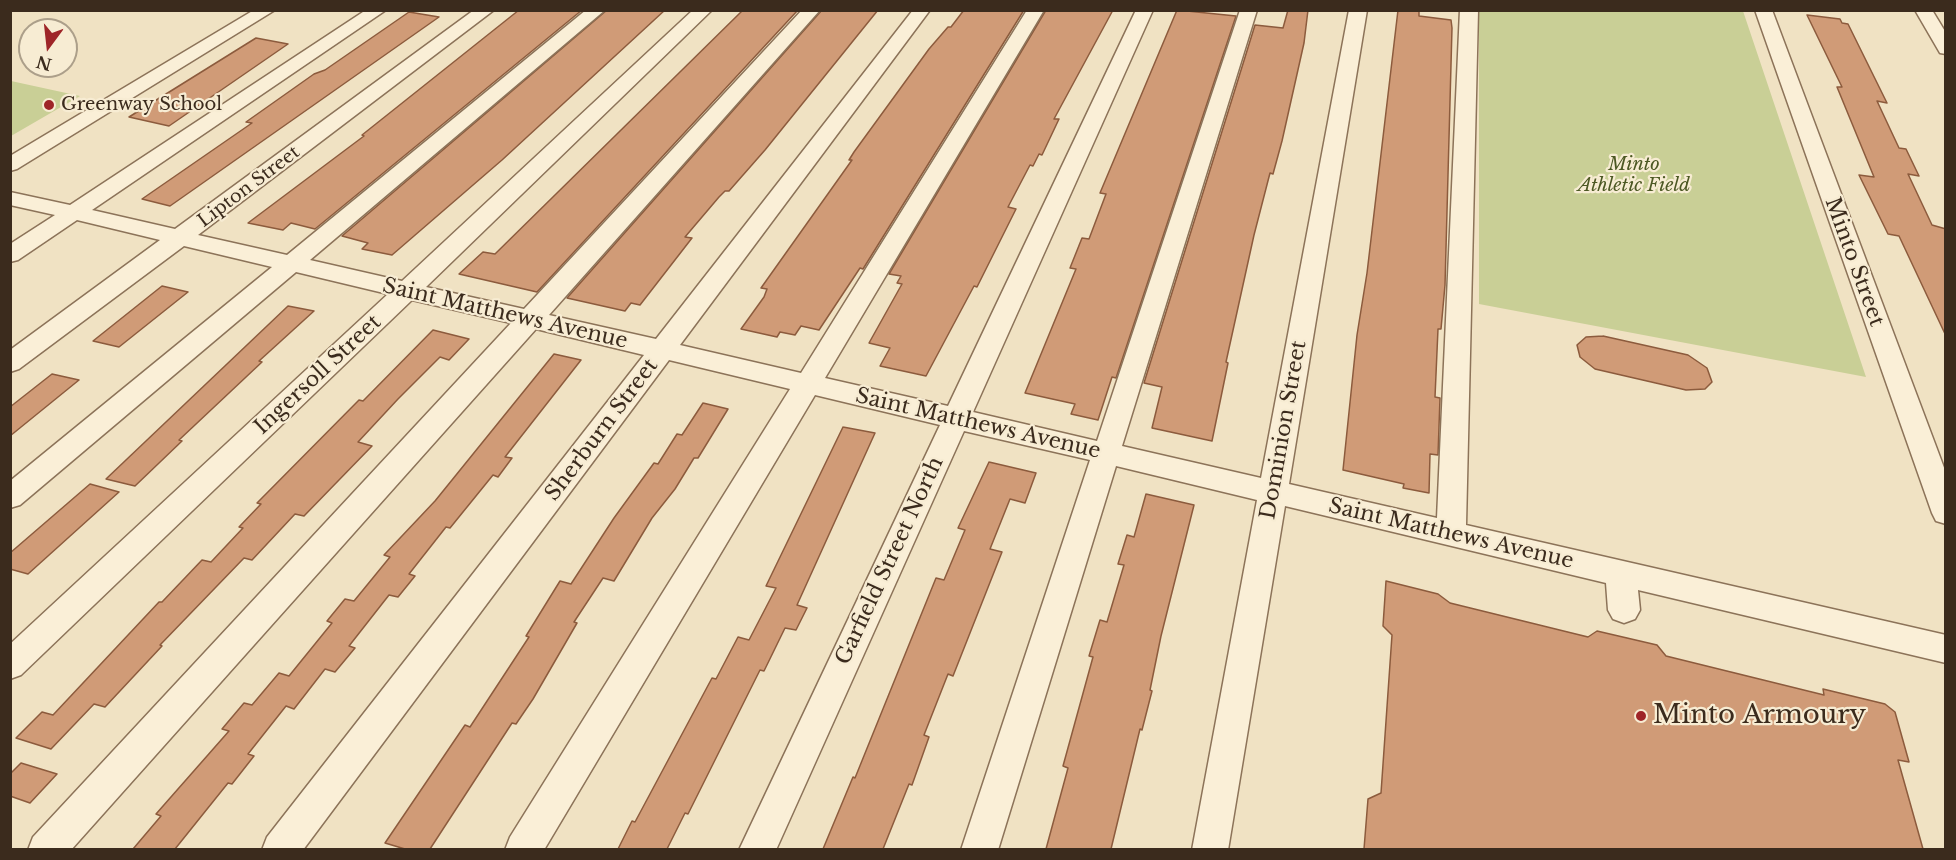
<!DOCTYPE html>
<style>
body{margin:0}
#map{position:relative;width:1956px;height:860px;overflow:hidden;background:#f0e2c3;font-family:"Libre Baskerville",serif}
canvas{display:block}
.frame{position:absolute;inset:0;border:12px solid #3b2b1d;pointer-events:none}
.north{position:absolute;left:18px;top:18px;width:60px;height:60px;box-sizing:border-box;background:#f7ecd3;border:2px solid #ac9f8a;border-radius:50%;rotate:195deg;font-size:16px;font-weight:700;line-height:24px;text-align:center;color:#3b2b1d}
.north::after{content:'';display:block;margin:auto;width:21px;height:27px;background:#9e2528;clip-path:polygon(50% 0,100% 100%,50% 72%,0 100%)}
</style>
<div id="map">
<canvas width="1956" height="860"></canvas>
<div class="frame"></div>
<div class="north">N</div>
</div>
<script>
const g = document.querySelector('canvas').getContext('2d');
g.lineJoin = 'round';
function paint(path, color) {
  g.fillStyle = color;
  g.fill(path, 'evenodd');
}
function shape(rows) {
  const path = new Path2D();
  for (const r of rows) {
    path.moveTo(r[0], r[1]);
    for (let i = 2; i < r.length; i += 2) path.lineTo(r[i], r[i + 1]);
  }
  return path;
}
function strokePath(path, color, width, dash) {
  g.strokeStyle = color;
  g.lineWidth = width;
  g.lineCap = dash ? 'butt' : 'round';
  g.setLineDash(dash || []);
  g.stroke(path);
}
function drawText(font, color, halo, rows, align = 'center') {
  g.font = font + ' "Libre Baskerville",serif';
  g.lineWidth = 4.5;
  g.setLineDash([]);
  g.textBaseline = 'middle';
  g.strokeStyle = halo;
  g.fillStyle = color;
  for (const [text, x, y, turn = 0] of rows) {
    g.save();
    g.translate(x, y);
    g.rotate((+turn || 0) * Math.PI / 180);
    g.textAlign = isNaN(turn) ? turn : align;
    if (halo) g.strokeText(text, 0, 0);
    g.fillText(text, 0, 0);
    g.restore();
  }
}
paint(shape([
 [1479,11,1743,11,1866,377,1479,304],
 [11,81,80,96,11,136]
]), '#c9cf96');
const building = shape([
 [519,10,582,10,315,229,291,223,283,230,248,223,364,136,362,135,519,10],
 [607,10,665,10,502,160,392,255,362,249,368,243,342,236,607,10],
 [743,10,798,10,537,292,459,274,483,252,495,254,743,10],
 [822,10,878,10,765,150,729,191,725,191,719,197,685,237,692,238,640,305,631,303,625,311,567,298,822,10],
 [964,10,1024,10,863,269,860,268,819,330,801,326,795,335,780,332,777,337,741,329,764,297,767,289,761,288,852,160,849,160,854,152,929,49,948,27,951,27,964,10],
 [1046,10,1113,10,1054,119,1059,119,1042,155,1039,154,1033,166,1030,165,1008,207,1016,209,977,287,974,286,926,376,880,366,890,348,869,343,902,284,897,283,901,276,889,274,1046,10],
 [1177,10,1236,16,1116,378,1112,377,1098,420,1071,414,1075,404,1025,393,1076,269,1070,268,1082,238,1089,239,1106,194,1100,193,1177,10],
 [1288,10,1308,10,1304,43,1282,141,1273,174,1270,173,1254,235,1226,362,1228,363,1212,441,1152,428,1162,387,1144,383,1255,25,1283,28,1288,10],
 [1398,10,1419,10,1419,16,1451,20,1452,28,1445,285,1441,329,1438,329,1435,397,1440,398,1438,455,1430,454,1429,493,1403,488,1404,484,1343,470,1357,335,1367,273,1398,10],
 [409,12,439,17,170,206,142,199,252,123,246,122,314,74,325,70,409,12],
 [1807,15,1840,19,1842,23,1848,24,1887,103,1877,101,1899,148,1906,149,1919,176,1908,174,1932,225,1946,229,1946,336,1899,236,1888,234,1859,175,1874,177,1837,87,1842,87,1807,15],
 [256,38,288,44,169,126,129,117,256,38],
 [162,286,188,292,119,347,93,341,162,286],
 [288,306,314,311,259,361,262,362,179,440,182,441,135,486,106,479,288,306],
 [433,330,469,339,449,360,440,357,398,399,358,442,372,446,304,516,295,514,252,560,244,558,160,645,162,646,105,707,94,704,51,749,16,738,42,712,53,715,159,602,162,602,202,560,211,562,243,528,239,527,261,504,257,503,359,400,363,401,433,330],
 [1603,336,1688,355,1707,368,1712,382,1705,389,1686,390,1595,369,1580,357,1577,345,1586,337,1603,336],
 [554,354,581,360,505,457,512,458,498,477,493,475,450,528,446,527,409,574,415,576,398,597,389,595,349,646,355,648,335,672,325,669,294,709,286,706,248,754,254,756,232,784,228,783,175,849,133,849,161,816,156,814,229,731,222,729,244,703,252,705,279,673,289,676,332,623,327,621,345,599,354,601,390,557,384,555,435,501,554,354],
 [52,374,79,380,10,436,10,407,52,374],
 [703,403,728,409,698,458,694,458,675,489,652,518,614,581,603,578,574,622,577,623,533,699,516,724,512,723,430,849,405,849,385,843,465,725,470,727,529,637,526,636,560,581,571,584,614,518,654,463,658,464,677,434,682,435,703,403],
 [843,427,875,433,797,605,807,608,796,630,785,628,764,671,760,670,688,814,685,813,667,849,618,849,632,821,635,822,712,678,716,679,738,637,749,640,776,588,766,586,843,427],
 [989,462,1036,473,1025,503,1010,499,990,549,1002,552,953,676,948,674,924,735,929,737,912,785,909,784,883,849,823,849,853,777,855,778,936,578,944,580,965,530,958,528,989,462],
 [90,484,119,492,28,574,10,569,10,553,90,484],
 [1146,494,1194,505,1161,636,1150,690,1152,691,1142,730,1140,729,1111,849,1046,849,1068,768,1063,766,1093,657,1089,656,1100,620,1107,622,1124,565,1118,564,1127,535,1134,537,1146,494],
 [1386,581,1438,594,1450,603,1588,637,1597,631,1657,645,1666,656,1824,695,1823,689,1885,704,1895,712,1909,762,1898,760,1923,849,1364,849,1368,799,1381,793,1392,635,1383,626,1386,581],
 [21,763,57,774,30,803,10,796,10,774,21,763]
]);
paint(building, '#d09b77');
strokePath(building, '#8c5b3d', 1.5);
const minor = shape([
 [254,10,275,10,17,169,10,171,10,156,254,10],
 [366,10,386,10,92,210,175,229,474,10,494,10,198,235,287,255,586,10,605,10,310,260,402,281,693,10,712,10,426,287,524,309,802,10,820,10,549,315,656,339,913,10,930,10,680,345,801,373,1027,10,1044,10,825,378,948,406,1136,10,1153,10,973,412,1097,441,1240,10,1257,10,1122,446,1261,478,1349,10,1367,10,1289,484,1437,518,1460,10,1478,10,1466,525,1946,635,1946,663,1638,590,1640,610,1635,619,1624,623,1613,619,1608,610,1606,583,1285,506,1228,850,1192,850,1257,500,1116,466,998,850,961,850,1090,460,964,431,776,850,739,850,940,425,815,395,544,850,505,850,510,837,790,389,669,360,303,850,262,850,267,837,644,355,536,329,71,850,28,850,33,837,511,323,412,300,21,675,10,679,10,644,388,294,296,272,20,505,10,508,10,481,272,267,184,246,19,369,10,372,10,350,160,240,77,220,18,260,10,262,10,244,55,215,10,205,10,192,70,205,366,10],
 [1755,10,1772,10,1946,473,1946,524,1936,521,1932,513,1755,10],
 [1915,10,1932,10,1946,33,1946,54,1940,53,1915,10]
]);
strokePath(minor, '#8c7359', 3);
paint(minor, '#faefd7');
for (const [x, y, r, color] of [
 [49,105,6,"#9e2528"],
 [1641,716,6,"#9e2528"]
]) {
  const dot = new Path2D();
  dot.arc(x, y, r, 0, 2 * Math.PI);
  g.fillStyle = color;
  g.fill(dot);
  strokePath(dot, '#f7ecd3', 2);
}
drawText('18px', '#3b2b1d', '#f7ecd3', [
 ["Greenway School",61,105]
], 'left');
drawText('italic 18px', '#4c5823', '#f7ecd3', [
 ["Minto",1634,165],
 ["Athletic Field",1634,186]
]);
drawText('18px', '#3b2b1d', '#f7ecd3', [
 ["Lipton Street",249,187,-37]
]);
drawText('21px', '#3b2b1d', '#f7ecd3', [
 ["Minto Street",1854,262,70],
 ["Saint Matthews Avenue",505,314,13],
 ["Ingersoll Street",318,375,-43],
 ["Saint Matthews Avenue",978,424,13],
 ["Sherburn Street",602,430,-53],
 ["Dominion Street",1284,430,-80],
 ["Saint Matthews Avenue",1451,534,13],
 ["Garfield Street North",890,561,-65]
]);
drawText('26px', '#3b2b1d', '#f7ecd3', [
 ["Minto Armoury",1653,716]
], 'left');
</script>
